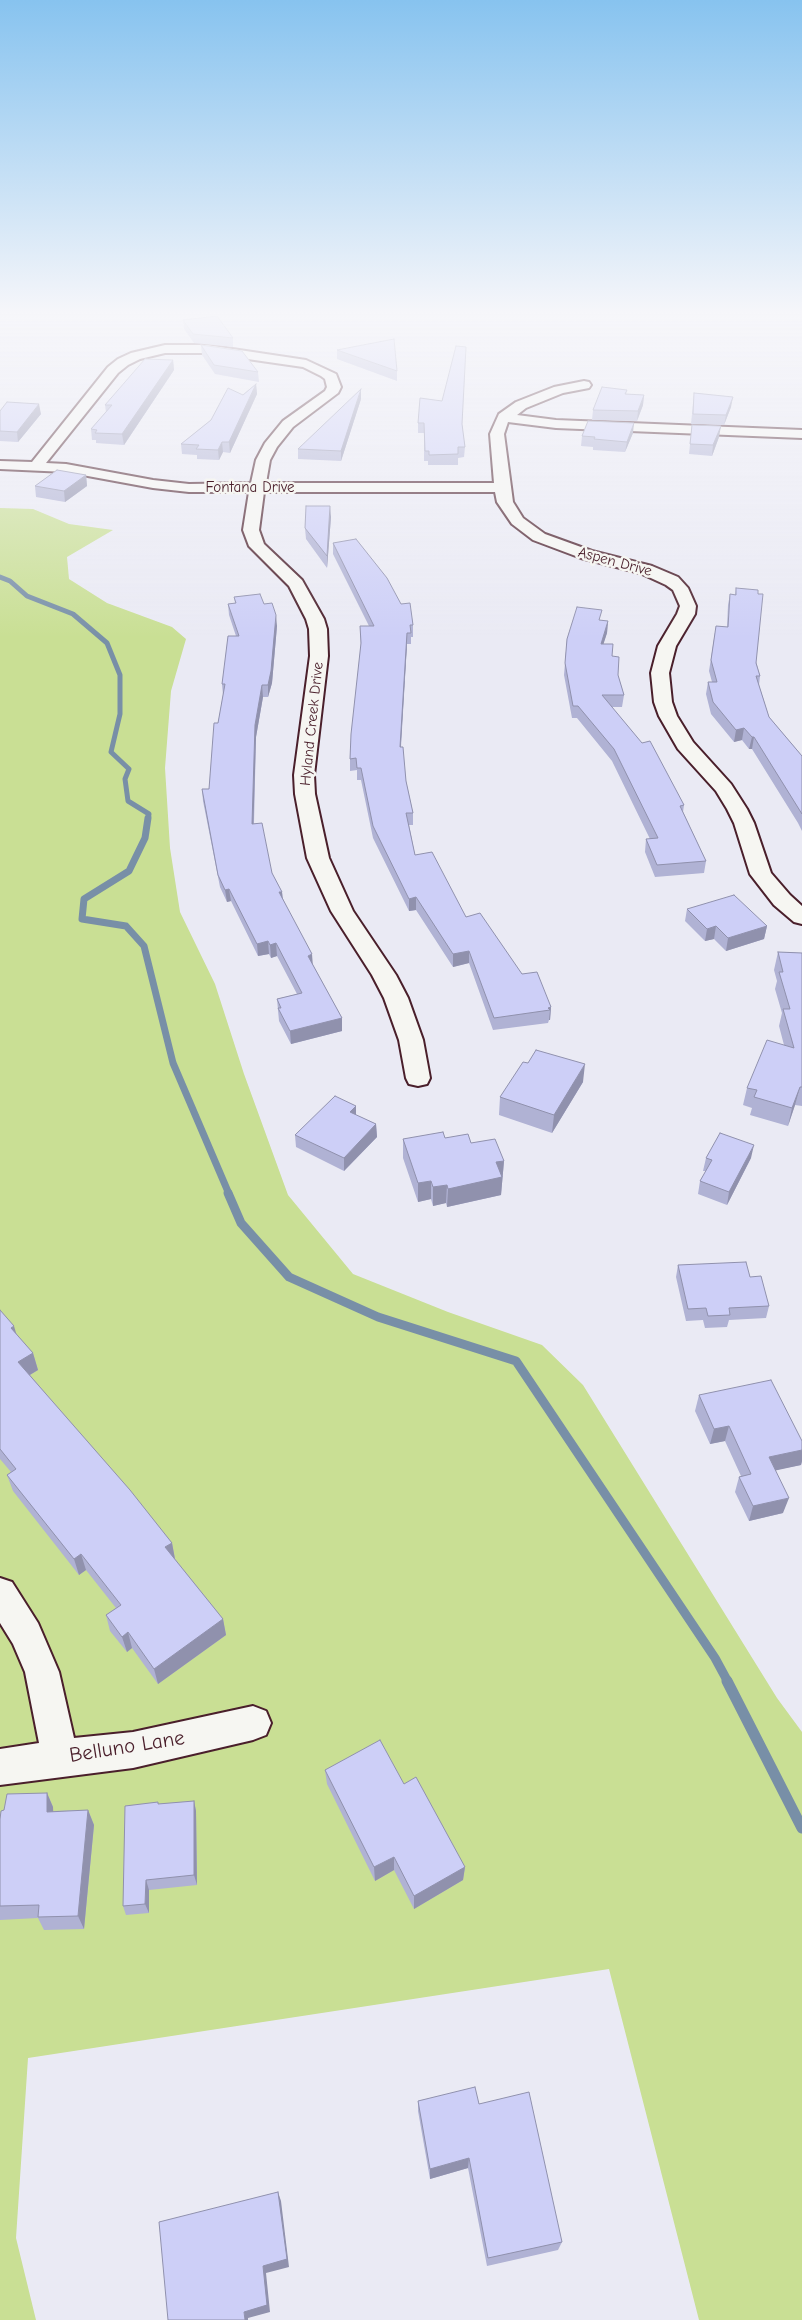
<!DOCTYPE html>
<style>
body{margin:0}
canvas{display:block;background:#eaeaf4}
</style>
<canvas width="802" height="2320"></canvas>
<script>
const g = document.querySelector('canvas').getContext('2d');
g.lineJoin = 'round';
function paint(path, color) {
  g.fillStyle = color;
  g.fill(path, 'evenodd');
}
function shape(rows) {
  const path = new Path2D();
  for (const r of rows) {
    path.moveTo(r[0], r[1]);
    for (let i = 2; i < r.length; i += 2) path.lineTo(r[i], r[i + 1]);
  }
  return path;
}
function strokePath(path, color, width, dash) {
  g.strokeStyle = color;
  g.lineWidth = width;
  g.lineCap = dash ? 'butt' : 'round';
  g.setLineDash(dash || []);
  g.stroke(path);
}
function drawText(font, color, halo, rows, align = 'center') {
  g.font = font + ' "Comic Neue",sans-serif';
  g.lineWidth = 5;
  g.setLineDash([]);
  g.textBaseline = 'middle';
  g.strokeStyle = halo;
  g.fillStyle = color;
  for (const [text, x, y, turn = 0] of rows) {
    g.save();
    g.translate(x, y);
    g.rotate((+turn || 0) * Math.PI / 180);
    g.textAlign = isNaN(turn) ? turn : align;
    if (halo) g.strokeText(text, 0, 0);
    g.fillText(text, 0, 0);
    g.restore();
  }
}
paint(shape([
 [0,508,33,509,69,524,113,530,67,557,69,579,107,603,172,627,186,639,171,691,165,768,170,848,180,912,215,984,244,1074,288,1195,353,1274,448,1312,542,1345,583,1385,777,1698,802,1732,802,2320,699,2320,609,1969,28,2058,16,2238,36,2320,0,2320]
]), '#c9df94');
strokePath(shape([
 [0,577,10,581,27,596,73,614,107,643,120,675,120,714,111,752,129,769,125,779,128,801,149,814,148,820]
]), '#788fa7', 5);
strokePath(shape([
 [148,818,145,838,129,871,84,899,82,919,126,926,144,946,173,1063,229,1194]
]), '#788fa7', 7);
strokePath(shape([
 [228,1193,241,1223,289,1277,378,1317,516,1361,715,1658,728,1682]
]), '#788fa7', 9);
strokePath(shape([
 [727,1681,802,1828]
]), '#788fa7', 11);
const minor = shape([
 [165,345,206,345,306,360,336,374,341,387,338,393,293,427,277,447,270,460,266,483,494,483,490,434,499,414,516,402,554,387,584,381,589,382,591,385,589,388,563,393,526,408,517,415,556,420,802,430,802,438,556,428,508,422,504,434,513,502,523,518,545,534,592,551,652,566,678,577,688,588,696,606,695,614,676,646,669,673,672,702,677,716,693,742,731,784,747,809,754,823,771,873,790,895,802,906,802,924,794,922,774,905,750,874,734,823,727,809,716,791,678,749,659,716,654,702,651,673,658,646,677,614,680,606,673,590,666,585,640,573,581,558,533,540,512,524,497,502,495,492,264,492,259,530,264,544,302,580,324,619,327,629,328,656,314,775,315,794,329,858,353,911,396,975,408,998,423,1040,430,1078,427,1084,418,1086,409,1084,406,1078,399,1040,384,998,372,975,331,911,307,858,295,794,294,775,310,656,309,629,306,619,289,586,249,546,243,530,249,492,189,492,153,488,66,472,0,469,0,461,32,462,108,367,118,359,131,353,165,345],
 [165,353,206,353,303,367,321,376,325,379,327,387,325,391,283,421,265,443,256,460,251,483,189,484,153,480,66,464,46,463,118,373,128,365,140,359,165,353],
 [0,1578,12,1582,38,1623,59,1672,74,1738,133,1732,253,1706,266,1711,271,1723,266,1735,253,1740,133,1768,0,1785,0,1749,39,1743,25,1672,13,1644,0,1623,0,1578]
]);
strokePath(minor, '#4a1f2b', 4);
paint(minor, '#f6f6f2');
paint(shape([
 [183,320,233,338,233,347,194,343,184,329],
 [201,345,258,372,259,382,215,374,202,355],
 [337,350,397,371,397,381,337,359],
 [173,360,174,370,124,445,96,443,96,440,92,440,91,429,106,412,105,405],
 [256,384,257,394,230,453,223,452,219,460,197,459,197,455,182,454,181,444],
 [627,390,626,394,644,395,643,405,637,421,592,420,593,410],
 [694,393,731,407,724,425,691,424],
 [361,399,341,461,298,459,298,449],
 [0,411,41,414,18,442,0,441],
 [418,423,462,425,465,447,464,457,458,458,458,465,428,465,428,461,424,461,424,433,418,433],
 [692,425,719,437,712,456,689,454],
 [633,433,625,452,593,450,593,447,581,446,582,436],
 [86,475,87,486,65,502,36,497,35,486],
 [331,517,327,568,306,539,305,528],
 [333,543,413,625,413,637,411,637,411,644,407,644,401,747,406,781,413,813,413,825,409,825,415,855,466,917,522,974,551,1007,550,1020,549,1020,548,1023,493,1030,469,963,453,967,416,910,409,911,373,838,361,780,357,780,357,770,350,771,350,759,361,647,360,626,369,626,333,554],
 [736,588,760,676,759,685,769,717,802,756,802,831,798,823,752,749,749,749,742,740,734,742,711,714,706,694,708,682,712,682,709,671,716,626,727,627,728,605,730,594,735,595],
 [234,597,264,604,277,626,272,683,268,697,263,697,256,737,254,823,272,873,282,892,283,899,313,965,342,1018,342,1031,291,1044,279,1021,277,999,297,994,277,956,271,958,269,954,258,956,231,901,227,902,220,887,203,801,202,789,209,789,218,723,223,695,222,684,236,636,229,615,228,604,235,603],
 [601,621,608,621,607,633,603,644,612,656,624,695,622,707,612,707,684,805,683,812,706,861,704,873,655,877,645,852,646,839,650,839,612,761,577,718,572,718,564,675,567,639],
 [687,909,767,926,764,939,726,951,714,939,705,941,685,921],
 [778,952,802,953,802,1106,795,1105,788,1126,750,1115,752,1108,743,1105,747,1088,784,1045,779,1026,782,1013,775,989,777,981,774,970],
 [528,1063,583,1082,552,1133,499,1115,500,1097],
 [356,1115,376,1124,377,1137,344,1171,296,1147,295,1135],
 [445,1138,471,1143,504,1161,501,1195,447,1207,446,1203,433,1206,431,1199,418,1202,403,1158,403,1139],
 [706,1158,751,1158,727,1205,698,1194,700,1181,706,1171,703,1171],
 [678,1265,750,1277,769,1306,766,1318,729,1320,727,1327,705,1328,703,1320,686,1321,676,1277],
 [0,1310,17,1335,33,1353,38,1370,30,1375,172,1543,175,1559,223,1619,226,1635,158,1684,132,1648,127,1652,110,1631,106,1615,116,1608,86,1570,79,1575,13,1491,7,1475,11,1472,0,1459],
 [699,1395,802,1441,802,1461,801,1465,775,1470,783,1513,749,1521,735,1492,739,1477,741,1476,725,1441,710,1444,695,1411],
 [325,1770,404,1784,465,1867,463,1880,414,1909,394,1870,375,1881,327,1784],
 [47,1793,53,1807,53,1811,88,1810,94,1825,84,1929,44,1930,38,1918,0,1920,0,1819,4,1810],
 [194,1801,196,1811,197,1885,149,1890,149,1913,126,1915,123,1906,159,1804],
 [418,2101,479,2104,562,2242,558,2250,487,2266,468,2168,430,2179,418,2111]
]), '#b0b2d4');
paint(shape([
 [173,360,174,370,124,445,122,434],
 [256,384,257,394,230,453,229,442],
 [361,389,361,399,341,461,341,451],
 [644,395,643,405,637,421,638,411],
 [733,397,731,407,724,425,726,415],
 [39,404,41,414,18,442,17,432],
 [634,423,633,433,625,452,627,442],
 [721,426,719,437,712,456,713,445],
 [222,442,223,452,219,460,218,450],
 [86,475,87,486,65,502,64,491],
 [330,506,331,517,327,568,327,556],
 [276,615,277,626,272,683,268,697,268,685],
 [608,621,607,633,600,655,601,644],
 [407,633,407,644,400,759,400,747],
 [262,685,263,697,256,737,253,836,252,824,255,725],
 [744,728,742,740,734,742,736,730],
 [752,737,754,737,752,749,749,749],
 [229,889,231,901,227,902,225,890],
 [279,892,282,892,283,904],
 [416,897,416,910,409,911,409,899],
 [716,926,714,939,705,941,707,929],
 [767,926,764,939,726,951,728,938],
 [268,941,269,954,258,956,257,944],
 [276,943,277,956,271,958,270,945],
 [469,951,469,963,453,967,453,954],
 [312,954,313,967,308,956],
 [551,1007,550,1020,549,1020,550,1010,548,1008],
 [342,1018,342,1031,291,1044,290,1031],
 [585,1064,583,1082,552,1133,554,1115],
 [800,1087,795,1105,788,1126,792,1108],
 [356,1106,356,1118,350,1112],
 [376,1124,377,1137,344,1171,344,1158],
 [754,1145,751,1158,727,1205,729,1192],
 [504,1161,501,1195,447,1207,448,1189,496,1162],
 [431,1181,431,1199,418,1202,418,1183],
 [447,1185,446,1203,433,1206,433,1187],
 [14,1326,19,1343,11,1328],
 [33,1353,38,1370,23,1379,18,1362],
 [729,1426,725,1441,710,1444,714,1429],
 [802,1450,802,1461,801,1465,764,1473,769,1457],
 [789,1498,783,1513,749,1521,753,1506],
 [172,1543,175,1559,169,1563,165,1547],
 [81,1554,86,1570,79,1575,74,1559],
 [223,1619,226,1635,158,1684,154,1669],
 [128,1632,132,1648,127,1652,122,1637],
 [47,1793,53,1807,54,1826,47,1812],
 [194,1801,196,1811,197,1885,194,1875],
 [88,1810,94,1825,84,1929,78,1916],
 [394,1857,394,1870,375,1881,374,1867],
 [465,1867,463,1880,414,1909,414,1896],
 [146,1880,149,1890,149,1913,145,1904],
 [469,2158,468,2168,430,2179,430,2169],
 [278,2192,281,2201,289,2267,266,2273,270,2312,248,2318,248,2320,245,2320,244,2312,263,2266]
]), '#9091ad');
const building = shape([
 [217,316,233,338,193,334,183,320,217,316],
 [394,339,397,371,337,350,394,339],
 [201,345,242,351,258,372,214,365,201,345],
 [456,346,466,347,462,424,465,447,458,447,458,454,429,455,429,451,425,451,424,423,418,423,420,398,442,401,456,346],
 [145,359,173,360,122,434,95,433,97,430,91,429,112,405,105,405,145,359],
 [256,384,229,442,222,442,218,450,196,449,199,445,181,444,211,420,228,388,243,395,256,384],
 [602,387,627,390,625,394,644,395,638,411,593,410,602,387],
 [361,389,341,451,298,449,361,389],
 [694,393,733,397,726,415,693,414,694,393],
 [7,402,39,404,17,432,0,431,0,411,7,402],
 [588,421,634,423,627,442,594,439,595,437,582,436,588,421],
 [692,425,721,426,713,445,690,444,692,425],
 [57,470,86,475,64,491,35,486,57,470],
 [306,506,330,506,327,556,305,528,306,506],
 [356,539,387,578,401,604,410,603,413,625,410,625,411,633,407,633,400,747,403,747,406,781,413,813,406,813,415,855,432,852,466,917,480,913,522,974,537,972,551,1007,548,1008,550,1010,494,1018,469,951,453,954,416,897,409,899,373,826,361,768,357,768,356,758,350,759,351,734,361,643,360,626,374,626,333,543,356,539],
 [736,588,758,590,758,594,763,594,756,663,760,676,756,676,769,717,802,756,802,814,754,737,752,737,744,728,736,730,713,702,708,682,717,682,711,660,716,626,728,627,730,594,736,595,736,588],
 [260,594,264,604,272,603,276,615,271,671,268,685,262,685,255,725,252,824,262,823,272,873,282,892,279,892,312,954,308,956,342,1018,290,1031,278,1008,281,1008,277,999,302,993,276,943,270,945,268,941,257,944,229,889,225,890,218,875,202,789,209,789,214,723,218,723,225,684,222,684,228,636,239,636,228,604,236,603,234,597,260,594],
 [577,607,602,610,599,620,608,621,601,644,613,644,612,656,619,657,618,675,624,695,602,695,642,743,650,741,684,805,680,806,706,861,657,865,646,839,658,838,614,749,578,706,573,706,565,663,567,639,577,607],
 [734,895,767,926,728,938,716,926,707,929,687,909,734,895],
 [778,952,802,953,802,1087,800,1087,792,1108,754,1097,757,1090,747,1088,767,1040,794,1048,783,1009,790,1009,779,972,783,972,778,952],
 [536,1050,585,1064,554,1115,500,1097,523,1062,528,1063,536,1050],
 [335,1096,356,1106,350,1112,376,1124,344,1158,295,1135,335,1096],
 [443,1132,445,1138,468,1134,471,1143,495,1139,504,1161,496,1162,502,1177,448,1189,447,1185,433,1187,431,1181,418,1183,403,1139,443,1132],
 [720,1133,754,1145,729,1192,700,1181,712,1160,706,1158,720,1133],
 [746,1262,750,1277,761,1276,769,1306,729,1308,730,1315,708,1316,706,1308,688,1309,678,1265,746,1262],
 [0,1310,14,1326,11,1328,33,1353,18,1362,130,1490,172,1543,165,1547,223,1619,154,1669,128,1632,122,1637,106,1615,121,1605,81,1554,74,1559,7,1475,16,1469,0,1449,0,1310],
 [771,1380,802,1441,802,1450,769,1457,789,1498,753,1506,739,1477,751,1474,729,1426,714,1429,699,1395,771,1380],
 [380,1740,404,1784,416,1777,465,1867,414,1896,394,1857,374,1867,325,1770,380,1740],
 [47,1793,47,1812,88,1810,78,1916,38,1917,39,1905,0,1906,0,1819,1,1811,4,1810,7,1794,47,1793],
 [194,1801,194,1875,146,1880,145,1904,123,1906,125,1806,158,1802,158,1804,194,1801],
 [475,2087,479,2104,529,2092,562,2242,488,2258,469,2158,430,2169,418,2101,475,2087],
 [278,2192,287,2259,263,2266,267,2305,244,2312,245,2320,168,2320,159,2222,278,2192]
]);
paint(building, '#cdcff7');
strokePath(building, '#9091ad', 1);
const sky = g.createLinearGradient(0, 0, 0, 638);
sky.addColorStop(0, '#87c3ef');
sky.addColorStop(0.49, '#f6f6fa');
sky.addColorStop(1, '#f6f6fa00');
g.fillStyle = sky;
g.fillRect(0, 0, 802, 638);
drawText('15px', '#4a1f2b', '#f6f6f2', [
 ["Fontana Drive",250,488],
 ["Aspen Drive",615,562,15],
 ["Hyland Creek Drive",312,724,-84]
]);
drawText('21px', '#4a1f2b', '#f6f6f2', [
 ["Belluno Lane",127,1747,-9]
]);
</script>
